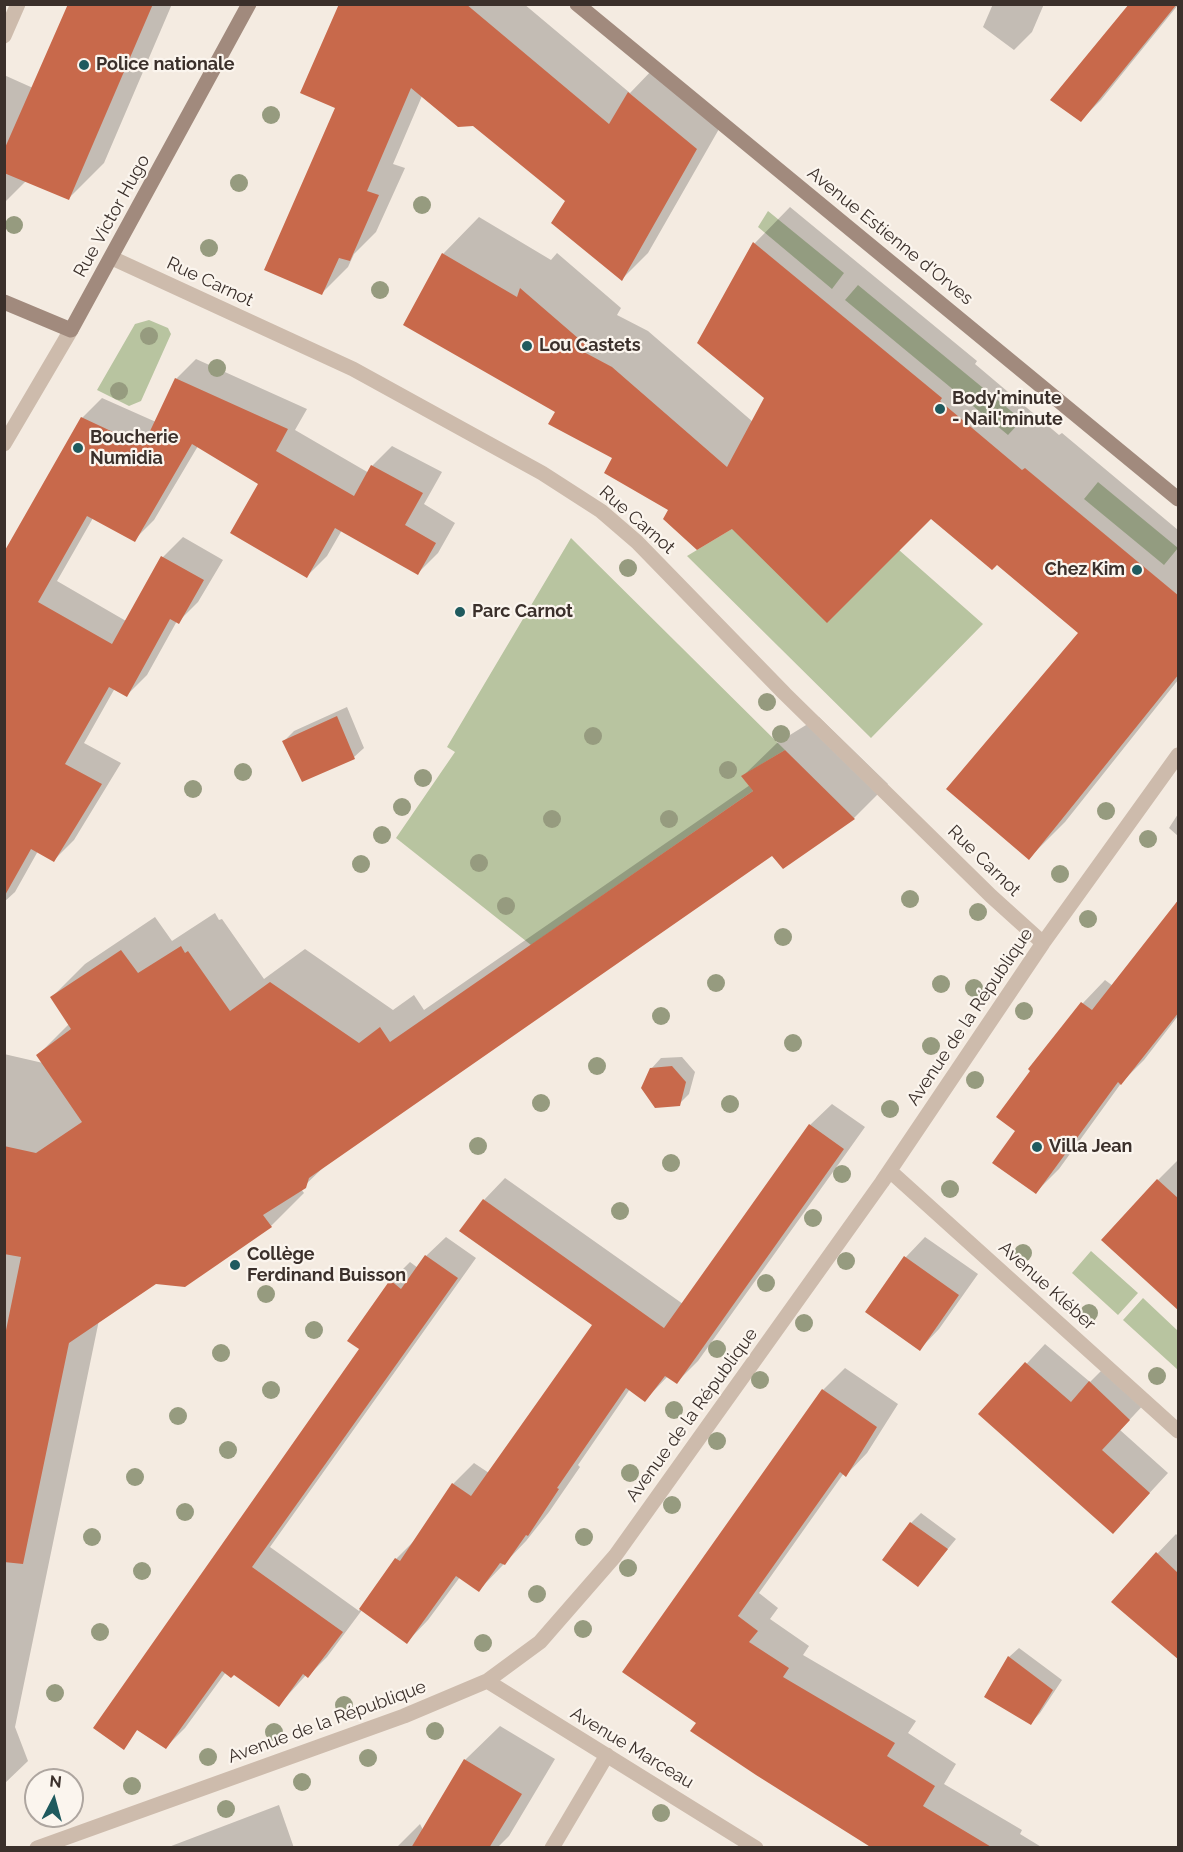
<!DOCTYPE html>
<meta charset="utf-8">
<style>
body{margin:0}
#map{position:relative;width:1183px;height:1852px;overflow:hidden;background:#f4ebe1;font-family:Raleway,sans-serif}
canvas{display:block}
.frame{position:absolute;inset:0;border:6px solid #3b302b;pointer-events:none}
.north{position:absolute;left:24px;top:1768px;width:60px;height:60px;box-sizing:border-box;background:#fbf5ee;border:2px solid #aea6a0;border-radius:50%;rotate:6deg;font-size:16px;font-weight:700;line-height:24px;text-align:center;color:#3b302b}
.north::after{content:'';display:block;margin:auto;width:21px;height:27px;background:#1f5a5e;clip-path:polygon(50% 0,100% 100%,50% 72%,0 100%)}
</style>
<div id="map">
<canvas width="1183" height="1852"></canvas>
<div class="frame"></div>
<div class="north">N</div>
</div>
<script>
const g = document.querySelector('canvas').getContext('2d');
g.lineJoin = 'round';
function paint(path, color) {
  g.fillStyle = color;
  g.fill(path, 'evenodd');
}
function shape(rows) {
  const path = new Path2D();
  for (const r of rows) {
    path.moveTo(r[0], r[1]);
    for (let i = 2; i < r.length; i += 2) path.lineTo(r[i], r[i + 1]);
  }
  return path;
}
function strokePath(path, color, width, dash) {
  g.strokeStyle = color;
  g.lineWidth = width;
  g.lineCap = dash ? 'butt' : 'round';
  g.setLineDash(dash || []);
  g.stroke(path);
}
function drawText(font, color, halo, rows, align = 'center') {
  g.font = font + ' Raleway,sans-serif';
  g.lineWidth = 4.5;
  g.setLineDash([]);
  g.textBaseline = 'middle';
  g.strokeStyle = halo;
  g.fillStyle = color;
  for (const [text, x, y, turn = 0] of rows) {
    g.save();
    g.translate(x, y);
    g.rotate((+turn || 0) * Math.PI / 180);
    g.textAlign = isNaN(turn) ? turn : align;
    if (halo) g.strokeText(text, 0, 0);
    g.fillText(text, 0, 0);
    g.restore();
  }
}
paint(shape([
 [768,211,844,273,832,289,758,227],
 [858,285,1022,420,1008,435,845,300],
 [149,320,168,328,171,334,141,401,129,406,97,390,135,324],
 [813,480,899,550,983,624,871,738,687,556],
 [1098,482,1178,548,1164,565,1084,499],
 [571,538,785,750,742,776,753,791,531,945,396,838,455,752,447,747],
 [1091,1251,1138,1293,1118,1315,1072,1273],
 [1143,1298,1178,1331,1178,1370,1123,1320]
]), '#b8c4a0');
paint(shape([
 [70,4,172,4,104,163,69,198,27,180,4,203,4,75,33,88],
 [341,4,524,4,630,93,656,66,723,122,648,253,622,279,566,201,474,124,422,96,393,164,405,168,376,232,354,254,348,267,322,293,337,108],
 [993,4,1044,4,1032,32,1014,50,983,27],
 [1131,4,1178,5,1101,100,1081,120],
 [790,207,977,361,975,364,1059,435,1062,433,1178,530,1178,680,1065,822,1029,858,1080,632,997,563,931,517,733,527,670,510,615,457,557,411,405,324,443,254,479,217,551,260,557,253,621,308,617,315,648,331,753,422,766,398,699,343,755,243],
 [196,359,307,409,295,430,369,473,372,466,392,446,442,472,424,504,455,523,438,553,418,573,342,530,327,556,307,576,260,483,198,446,154,520,134,540,93,518,57,581,126,621,163,557,183,537,223,560,198,602,178,622,177,621,147,675,127,695,115,688,84,743,121,763,74,840,54,860,38,851,15,892,4,902,4,553,82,418,102,398,156,422,176,379],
 [347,707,364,748,354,757,303,780,284,741,294,731],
 [819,717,888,784,854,818,783,867,773,854,329,1162,301,1189,304,1193,271,1226,155,1282,99,1320,15,1727,28,1761,4,1784,4,1054,43,1063,38,1055,70,1023,52,997,85,964,155,917,172,941,215,913,219,920,222,919,264,979,305,949,393,1010,414,995,424,1010,750,785,743,776,777,743],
 [1178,814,1178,836,1169,828],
 [1178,901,1178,1016,1144,1060,1122,1082,1059,1169,1036,1192,1017,1131,1032,1071,1030,1069,1083,1003,1105,980,1113,986],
 [682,1057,695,1072,689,1094,679,1104,651,1069,661,1058],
 [832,1104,865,1127,698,1361,677,1382,668,1376,645,1400,630,1389,578,1465,580,1467,549,1512,526,1541,479,1590,460,1577,428,1620,407,1642,362,1610,327,1657,308,1676,306,1675,279,1705,234,1673,226,1672,185,1728,166,1747,138,1729,132,1735,361,1348,391,1281,410,1262,418,1268,426,1256,446,1237,476,1258,270,1547,359,1611,396,1559,418,1537,453,1484,474,1463,489,1473,595,1325,484,1200,505,1178,683,1304,810,1125],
 [1178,1160,1178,1309,1158,1180],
 [925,1237,978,1274,939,1329,920,1349,867,1311,906,1257],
 [1045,1344,1090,1382,1109,1363,1149,1399,1120,1430,1168,1473,1132,1512,980,1414],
 [845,1368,898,1404,867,1453,846,1475,844,1473,759,1593,778,1608,770,1619,809,1646,803,1655,916,1721,908,1733,956,1764,944,1784,1022,1830,1020,1834,1043,1848,875,1848,698,1723,823,1390],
 [921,1513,956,1539,918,1585,911,1523],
 [1176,1534,1178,1536,1178,1637,1157,1554],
 [1019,1648,1062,1680,1040,1713,1031,1723,1009,1657],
 [500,1726,555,1759,509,1836,497,1848,396,1848,420,1824,423,1830,465,1760],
 [279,1805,294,1848,166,1848]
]), '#0003');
paint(shape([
 [68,4,153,4,69,200,4,173,4,150],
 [339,4,466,4,609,124,628,92,697,149,622,281,551,223,565,201,473,126,458,127,411,88,367,191,379,195,350,261,339,258,322,295,264,270,335,108,300,93],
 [1129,4,1177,4,1081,122,1050,100],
 [753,242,942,398,940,401,1022,470,1025,468,1179,596,1179,674,1029,860,946,789,1078,633,997,565,992,570,931,519,827,623,732,529,697,550,663,519,668,510,604,473,612,458,548,424,555,412,403,325,442,253,517,297,520,288,586,345,582,351,612,367,727,467,764,398,697,343],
 [175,378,288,429,276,451,354,496,371,465,423,493,405,525,436,543,418,575,335,528,307,578,230,533,258,484,192,444,135,542,87,516,38,602,112,644,161,556,204,580,179,624,170,619,127,697,109,687,65,764,102,784,54,862,31,849,4,897,4,552,81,417,143,446],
 [337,716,355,759,302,782,282,741],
 [785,750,855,819,783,869,772,856,309,1178,306,1188,263,1215,272,1227,217,1265,185,1287,156,1284,69,1343,23,1564,4,1562,4,1340,21,1257,4,1254,4,1146,36,1153,82,1122,36,1055,71,1029,50,997,121,950,138,973,181,946,185,953,188,951,230,1011,270,982,359,1043,380,1027,390,1042,753,791,741,776],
 [1179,899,1179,1012,1121,1085,1118,1082,1036,1194,992,1163,1015,1131,996,1117,1030,1071,1028,1069,1081,1002,1092,1010],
 [672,1066,686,1082,680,1106,655,1108,641,1088,650,1068],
 [809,1124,844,1149,677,1384,665,1376,645,1402,626,1388,557,1488,559,1489,528,1536,526,1535,505,1565,500,1563,479,1592,456,1576,407,1644,359,1609,395,1558,400,1561,452,1483,471,1496,592,1325,459,1231,483,1199,664,1328],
 [1157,1179,1179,1199,1179,1311,1101,1240],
 [425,1255,458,1278,252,1567,343,1632,308,1678,303,1674,279,1707,234,1675,231,1678,222,1671,166,1749,137,1730,124,1750,93,1728,359,1349,347,1341,390,1280,401,1289],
 [904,1256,959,1295,920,1351,865,1312],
 [1025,1362,1071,1402,1089,1381,1130,1420,1102,1450,1150,1493,1113,1534,978,1414],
 [822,1389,877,1427,846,1477,840,1472,738,1616,758,1631,749,1642,789,1668,783,1677,895,1743,887,1756,935,1786,923,1806,993,1848,872,1848,756,1775,690,1731,696,1723,622,1672],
 [910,1522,948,1549,918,1587,882,1560],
 [1156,1552,1179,1574,1179,1660,1111,1602],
 [1008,1656,1053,1690,1031,1725,984,1697],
 [464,1759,522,1794,489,1848,411,1848]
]), '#c8694b');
strokePath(shape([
 [4,36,18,4]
]), '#cdbbac', 15);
strokePath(shape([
 [112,258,353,369,542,473,601,511,637,542,785,694,991,896,1043,943],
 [4,444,71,330],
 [890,1171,1178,1431],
 [487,1681,756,1848],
 [37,1848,404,1716,487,1681,540,1642,615,1556,882,1182,1043,943,1178,755],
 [552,1848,607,1755]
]), '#cdbbac', 15);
strokePath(shape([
 [577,4,1178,499],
 [4,302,71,330,249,4]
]), '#a18a7d', 15);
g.fillStyle = '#969b7f';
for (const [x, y] of [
 [271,115],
 [239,183],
 [422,205],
 [14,225],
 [209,248],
 [380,290],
 [149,336],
 [217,368],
 [119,391],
 [628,568],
 [767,702],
 [781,734],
 [593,736],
 [728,770],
 [243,772],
 [423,778],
 [193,789],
 [402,807],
 [1106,811],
 [552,819],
 [669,819],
 [382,835],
 [1148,839],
 [479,863],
 [361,864],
 [1060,874],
 [910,899],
 [506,906],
 [978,912],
 [1088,919],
 [783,937],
 [716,983],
 [941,984],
 [974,988],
 [1024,1011],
 [661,1016],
 [793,1043],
 [931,1046],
 [597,1066],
 [975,1080],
 [541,1103],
 [730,1104],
 [890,1109],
 [478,1146],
 [671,1163],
 [842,1174],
 [950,1189],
 [620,1211],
 [813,1218],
 [1023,1253],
 [846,1261],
 [766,1283],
 [266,1294],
 [1089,1313],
 [804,1323],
 [314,1330],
 [717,1349],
 [221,1353],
 [1157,1376],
 [760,1380],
 [271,1390],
 [674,1410],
 [178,1416],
 [717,1441],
 [228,1450],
 [630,1473],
 [135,1477],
 [672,1505],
 [185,1512],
 [92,1537],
 [584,1537],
 [628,1568],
 [142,1571],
 [537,1594],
 [583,1629],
 [100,1632],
 [483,1643],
 [55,1693],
 [344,1705],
 [435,1731],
 [274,1732],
 [208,1757],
 [368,1758],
 [302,1782],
 [132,1786],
 [226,1809],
 [661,1813]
]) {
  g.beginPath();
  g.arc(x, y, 9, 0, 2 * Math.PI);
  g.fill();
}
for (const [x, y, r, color] of [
 [84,65,6,"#1f5a5e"],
 [527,346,6,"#1f5a5e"],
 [940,409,6,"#1f5a5e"],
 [78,448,6,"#1f5a5e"],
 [1137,570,6,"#1f5a5e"],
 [460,612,6,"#1f5a5e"],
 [1037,1147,6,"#1f5a5e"],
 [235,1265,6,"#1f5a5e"]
]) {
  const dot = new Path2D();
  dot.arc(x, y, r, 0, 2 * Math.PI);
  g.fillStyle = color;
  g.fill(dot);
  strokePath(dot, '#fbf5ee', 2);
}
drawText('bold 18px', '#3b302b', '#fbf5ee', [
 ["Police nationale",96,65],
 ["Lou Castets",539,346],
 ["Body'minute",952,399],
 ["- Nail'minute",952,420],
 ["Boucherie",90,438],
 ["Numidia",90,459],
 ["Chez Kim",1125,570,"right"],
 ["Parc Carnot",472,612],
 ["Villa Jean",1049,1147],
 ["Collège",247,1255],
 ["Ferdinand Buisson",247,1276]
], 'left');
drawText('18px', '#3b302b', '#fbf5ee', [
 ["Rue Victor Hugo",112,216,-61],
 ["Avenue Estienne d'Orves",890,236,39],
 ["Rue Carnot",210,282,25],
 ["Rue Carnot",637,520,41],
 ["Rue Carnot",984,861,44],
 ["Avenue de la République",970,1017,-56],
 ["Avenue Kléber",1047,1286,42],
 ["Avenue de la République",692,1415,-54],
 ["Avenue de la République",327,1722,-20],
 ["Avenue Marceau",632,1748,31]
]);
</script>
